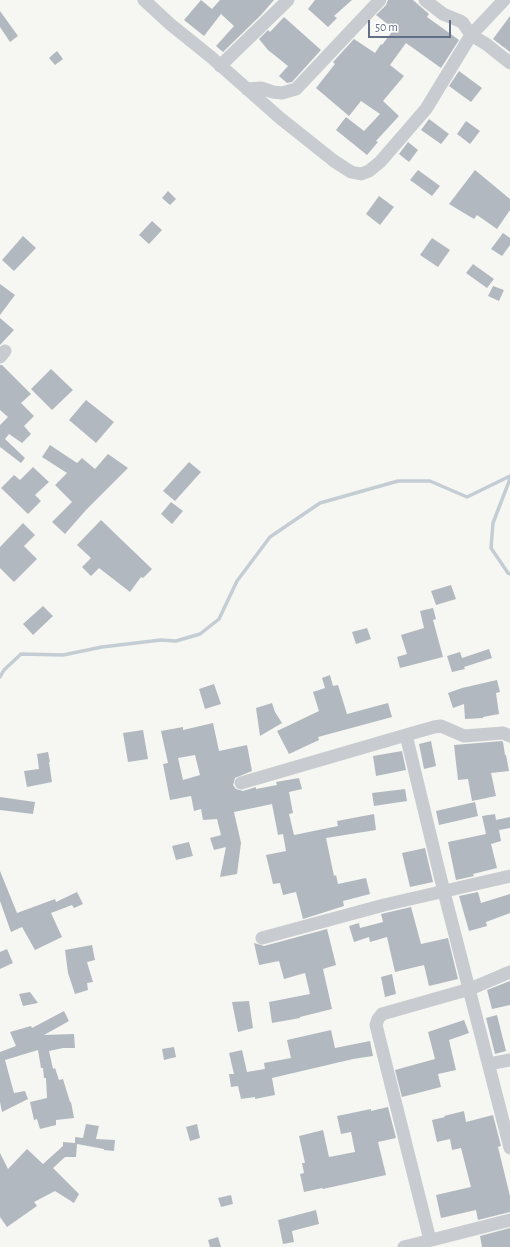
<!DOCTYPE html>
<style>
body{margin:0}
#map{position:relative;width:510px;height:1247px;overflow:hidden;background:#f6f7f2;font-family:"Alegreya Sans",sans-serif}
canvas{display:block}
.scale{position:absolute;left:368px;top:20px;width:83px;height:18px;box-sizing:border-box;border:2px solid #626f87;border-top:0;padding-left:5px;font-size:12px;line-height:14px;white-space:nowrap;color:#626f87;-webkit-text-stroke:3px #fff;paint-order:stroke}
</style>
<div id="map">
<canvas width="510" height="1247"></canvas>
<div class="scale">50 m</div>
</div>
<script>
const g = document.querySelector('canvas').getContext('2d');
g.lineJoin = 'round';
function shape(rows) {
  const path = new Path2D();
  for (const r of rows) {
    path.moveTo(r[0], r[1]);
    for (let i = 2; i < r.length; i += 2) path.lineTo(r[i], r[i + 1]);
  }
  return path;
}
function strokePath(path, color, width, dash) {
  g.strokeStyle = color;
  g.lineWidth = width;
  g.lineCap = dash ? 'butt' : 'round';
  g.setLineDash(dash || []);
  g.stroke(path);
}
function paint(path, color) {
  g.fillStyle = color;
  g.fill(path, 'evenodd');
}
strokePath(shape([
 [510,479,493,523,491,548,508,573,510,574],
 [0,677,4,670,21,654,63,655,102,647,161,640,176,641,200,634,219,619,237,581,270,537,320,503,398,481,430,481,467,497,510,476]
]), '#c5cdd4', 3.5);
paint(shape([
 [201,0,212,9,220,0,274,0,261,15,223,52,216,46,234,26,221,14,204,36,184,20],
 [315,0,352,0,334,16,337,18,328,27,308,9],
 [388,0,413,0,429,14,427,17,459,40,441,68,406,43,390,65,404,76,383,101,399,116,376,141,378,142,367,155,336,130,346,117,364,131,380,114,361,101,349,116,316,88,335,64,333,62,354,39,375,53,381,44,382,45,394,29,376,15,386,5],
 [0,11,18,36,10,42,0,27],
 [510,16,510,52,493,39],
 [284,17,321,50,292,82,287,83,279,76,288,66,268,50,259,39,268,30,270,32],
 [57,51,63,59,55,65,49,58],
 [459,71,482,88,471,102,449,86],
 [429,119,449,134,441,144,421,130],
 [466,121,480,131,470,144,457,134],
 [408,142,418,150,409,162,399,154],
 [418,170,440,186,432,196,410,180],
 [475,170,510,199,510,210,497,229,477,215,474,219,449,204],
 [168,191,176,199,170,205,162,198],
 [379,196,394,207,380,225,366,214],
 [152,221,162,230,149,244,139,235],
 [503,233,510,238,510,245,502,256,491,249],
 [23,236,36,248,14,271,2,260],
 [432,238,450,250,438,267,420,255],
 [473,264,494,279,487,288,466,273],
 [0,284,15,295,0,315],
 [493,286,504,290,499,301,488,296],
 [0,318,14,330,0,345],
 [0,365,2,365,31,394,21,403,34,416,24,426,31,434,22,443,9,434,5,439,25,458,21,463,0,447,0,425,8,417,0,410],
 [51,369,73,390,52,410,31,389],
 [86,400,114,422,96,443,69,420],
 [50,445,77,463,82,458,95,469,108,454,128,468,86,510,65,534,52,522,72,502,55,485,67,473,42,457],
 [189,462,201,472,175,501,163,491],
 [33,467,49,482,35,495,41,501,28,514,1,488,14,475,20,480],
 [171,502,183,511,172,524,161,514],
 [101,520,152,569,143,578,141,577,130,592,99,568,91,576,82,567,91,558,77,545],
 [23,523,35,535,24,546,37,559,14,582,0,568,0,547],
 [451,585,456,599,436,605,431,591],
 [43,606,53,616,33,635,23,624],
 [433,608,436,619,433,620,443,657,400,668,397,657,407,654,401,635,424,628,420,611],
 [367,628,371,639,356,644,352,632],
 [489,649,492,658,464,667,465,669,452,672,447,656,460,652,462,658],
 [330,675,333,686,338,685,347,714,388,703,392,717,318,737,319,740,289,754,277,731,319,711,313,692,325,688,322,678],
 [497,680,500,692,496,693,499,714,483,717,483,718,465,719,464,704,453,708,448,693,462,688],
 [214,684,221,704,205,709,199,689],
 [272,703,275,712,282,723,260,736,256,708],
 [213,723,219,751,247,745,252,771,235,778,233,785,236,789,243,791,256,787,256,789,277,785,276,782,299,778,302,789,289,792,293,813,289,814,294,835,338,826,337,821,374,814,376,830,326,838,334,876,336,875,338,884,366,878,370,894,343,901,344,906,303,919,296,892,283,895,280,883,273,884,266,855,286,851,283,834,278,835,272,804,234,812,241,843,237,874,220,877,226,847,214,850,210,838,221,835,217,819,203,820,201,809,194,811,191,796,170,800,163,764,168,763,161,731,183,727,183,730],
 [195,755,200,775,183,780,178,758],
 [143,730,148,759,128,762,123,733],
 [431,741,436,766,424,769,419,744],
 [502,741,503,742,505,755,506,755,509,771,491,773,496,796,472,801,468,779,458,780,454,745],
 [402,751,406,770,376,776,373,756],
 [48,752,50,762,49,762,52,782,27,787,24,771,39,769,37,754],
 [405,789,407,801,374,806,372,793],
 [0,797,35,802,33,814,0,810],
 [475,802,478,816,439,825,436,811],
 [495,814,496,820,510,817,510,828,499,830,501,841,491,844,497,868,473,874,474,876,456,880,448,842,486,834,482,816],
 [189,842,193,856,176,860,172,846],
 [425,848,433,882,410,887,402,853],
 [0,871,17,913,55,899,56,902,77,892,83,904,74,908,72,905,51,913,62,937,35,950,22,927,11,932,0,901],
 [478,892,481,903,510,894,510,913,486,922,487,926,469,931,459,896],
 [411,907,421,944,448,938,458,979,429,986,424,965,395,972,387,937,370,942,369,937,354,942,349,926,359,923,360,928,383,922,381,914],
 [327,929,336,965,323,969,332,1009,300,1017,300,1018,272,1023,269,1002,310,994,305,973,284,979,279,961,259,965,254,943,264,946],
 [92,945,95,960,87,962,93,982,87,983,88,990,75,994,68,973,65,950],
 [7,949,13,963,0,969,0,952],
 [392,974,396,994,385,997,381,977],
 [510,981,510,1005,492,1009,487,990],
 [30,992,38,1003,23,1006,19,994],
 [249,1001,253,1028,238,1032,232,1002],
 [64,1011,69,1021,44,1035,74,1034,75,1048,63,1048,49,1051,53,1069,55,1068,59,1080,63,1079,70,1102,71,1102,74,1118,56,1120,56,1125,40,1129,37,1119,34,1120,30,1102,47,1098,46,1078,44,1078,43,1068,41,1068,38,1050,5,1060,14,1093,25,1091,28,1099,2,1112,0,1102,0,1052,16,1046,10,1032,31,1026,32,1028],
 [497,1015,506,1051,495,1054,486,1018],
 [464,1020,469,1033,449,1040,456,1070,438,1074,441,1087,402,1097,395,1070,435,1059,428,1032],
 [331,1030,335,1048,370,1041,373,1056,353,1059,272,1078,275,1095,255,1099,255,1097,241,1099,238,1086,231,1087,229,1074,234,1074,229,1053,242,1050,247,1072,265,1069,264,1063,291,1058,287,1040],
 [174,1047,176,1057,164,1060,162,1049],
 [388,1107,396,1138,378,1142,386,1175,323,1189,322,1188,304,1192,300,1174,304,1173,302,1163,305,1163,299,1136,323,1130,329,1157,355,1152,351,1132,341,1134,337,1116,371,1109,371,1111],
 [464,1111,466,1122,493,1115,501,1146,498,1147,510,1196,510,1212,478,1220,476,1210,441,1218,436,1195,471,1187,461,1148,452,1150,450,1139,437,1142,432,1120,445,1117,444,1116],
 [86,1124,99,1126,96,1139,115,1140,114,1151,104,1150,104,1149,77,1144,76,1157,65,1157,53,1168,79,1194,74,1203,55,1191,34,1202,37,1206,7,1227,0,1217,0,1153,8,1169,27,1149,43,1164,63,1146,63,1142,75,1143,75,1137,83,1138],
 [197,1124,200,1138,190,1141,186,1127],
 [231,1195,233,1204,221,1207,218,1198],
 [316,1210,319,1224,292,1231,294,1242,283,1244,278,1220],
 [510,1228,510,1247,482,1247,480,1236],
 [218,1237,221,1247,210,1247,208,1240]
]), '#b2b8bf');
strokePath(shape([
 [144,0,170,24,211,57,280,118,334,161,351,172,361,174,369,171,380,162,426,109,471,35,504,0],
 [425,0,443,14,460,21,463,23,471,35,486,44,510,63],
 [220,66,288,0],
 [247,89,261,88,273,92,282,93,296,89,380,0],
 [0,357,5,351],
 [406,735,444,892,510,1148],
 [241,783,406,735,434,727,441,726,464,736,503,733,510,736],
 [262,938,384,905,510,876],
 [489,1064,510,1060],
 [430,1240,376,1025,378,1019,382,1014,470,989,510,972],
 [404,1247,510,1220]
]), '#c8cbcf', 13);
</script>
